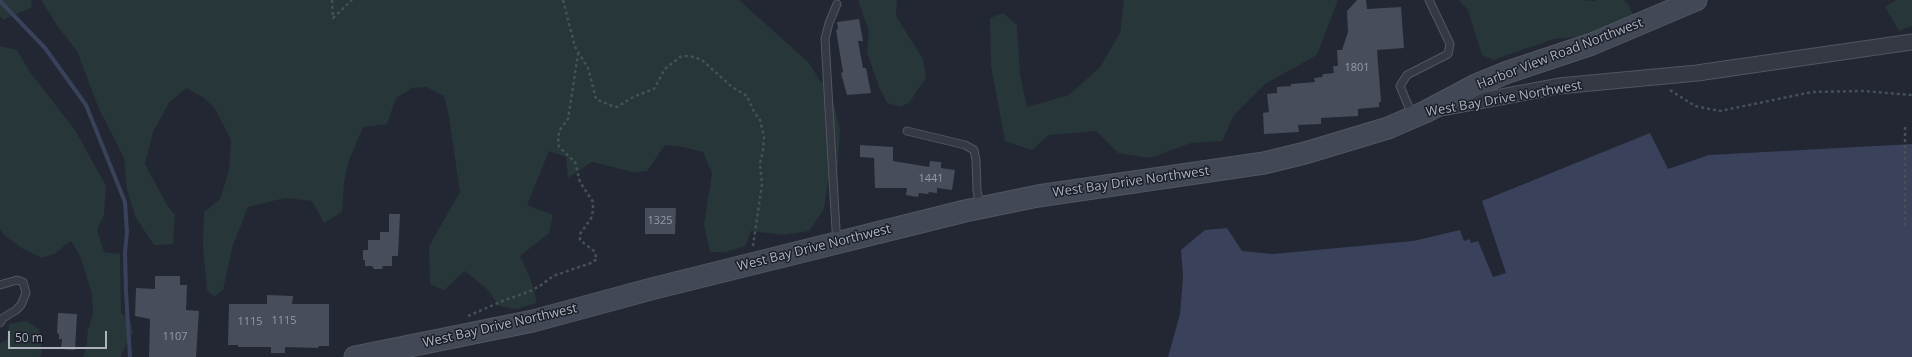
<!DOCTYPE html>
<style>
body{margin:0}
#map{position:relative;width:1912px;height:357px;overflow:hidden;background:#222733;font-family:"Open Sans",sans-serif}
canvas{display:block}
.scale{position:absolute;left:8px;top:331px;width:99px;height:18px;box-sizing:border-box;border:2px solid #afb3c0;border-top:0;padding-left:5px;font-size:12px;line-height:14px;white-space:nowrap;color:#afb3c0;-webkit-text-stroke:3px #1a1e28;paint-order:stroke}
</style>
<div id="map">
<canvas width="1912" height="357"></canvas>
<div class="scale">50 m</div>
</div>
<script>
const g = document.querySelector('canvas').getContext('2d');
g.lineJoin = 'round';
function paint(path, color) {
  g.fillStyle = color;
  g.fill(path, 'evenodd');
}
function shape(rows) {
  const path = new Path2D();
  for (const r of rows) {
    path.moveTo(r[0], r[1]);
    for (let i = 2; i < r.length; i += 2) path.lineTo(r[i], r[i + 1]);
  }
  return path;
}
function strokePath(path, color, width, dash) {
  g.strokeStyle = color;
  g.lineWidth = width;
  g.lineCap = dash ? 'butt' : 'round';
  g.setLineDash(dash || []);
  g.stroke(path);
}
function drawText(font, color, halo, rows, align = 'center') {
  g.font = font + ' "Open Sans",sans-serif';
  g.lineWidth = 3;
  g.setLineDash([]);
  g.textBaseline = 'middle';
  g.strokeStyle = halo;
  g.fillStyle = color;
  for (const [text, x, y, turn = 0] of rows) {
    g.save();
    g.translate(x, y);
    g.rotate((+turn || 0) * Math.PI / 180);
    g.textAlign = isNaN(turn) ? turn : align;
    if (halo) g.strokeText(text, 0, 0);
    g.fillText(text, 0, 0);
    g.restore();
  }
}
paint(shape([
 [0,0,31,0,32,7,3,20,0,16],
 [41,0,739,0,809,63,819,79,831,92,840,129,838,165,829,176,824,209,809,231,784,235,751,231,745,246,725,252,710,252,704,224,712,173,703,152,683,147,665,145,647,171,633,172,592,162,568,178,566,157,549,151,527,205,553,215,549,233,520,256,531,280,537,303,516,309,499,306,488,290,465,271,444,290,430,284,429,246,460,192,449,117,444,96,426,87,412,88,396,98,387,124,363,127,349,160,344,182,342,212,324,223,312,201,285,198,248,207,232,248,223,290,214,297,207,290,203,245,204,212,220,199,229,170,231,140,215,109,204,98,186,88,169,103,153,132,145,164,167,205,175,215,173,244,154,245,136,218,127,190,124,158,99,109,77,51,58,27],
 [858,0,897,0,896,16,923,59,926,78,909,103,900,107,887,103,879,87,867,52,869,31],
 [1124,0,1338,0,1317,55,1265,84,1234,115,1222,141,1191,143,1150,158,1118,153,1096,131,1049,135,1032,150,1005,141,991,66,990,18,1003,13,1017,25,1020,75,1027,107,1069,95,1100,67,1120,33],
 [1459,0,1583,0,1594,1,1596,0,1624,0,1628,4,1634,17,1584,36,1554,39,1493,60,1482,55,1468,10],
 [1896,0,1912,0,1912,26,1899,31,1885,7],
 [0,46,17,50,30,72,75,130,106,186,104,215,97,230,104,252,120,254,121,313,130,320,133,332,122,353,121,357,83,357,86,348,88,329,93,315,92,294,80,256,71,241,54,254,42,258,23,249,5,236,0,229],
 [27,321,39,329,42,343,41,356,39,357,0,357,0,343,7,340,9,324]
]), '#273638');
paint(shape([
 [1650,133,1668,169,1709,155,1912,144,1912,357,1168,357,1180,314,1183,277,1181,250,1205,230,1227,228,1242,251,1273,254,1413,241,1460,230,1464,241,1470,239,1471,243,1478,241,1493,277,1506,273,1482,201]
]), '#39425a');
strokePath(shape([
 [0,1,45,48,86,105,125,202,127,232,125,252,126,292,130,357]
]), '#39425a', 4);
paint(shape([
 [1357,0,1366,0,1367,9,1401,7,1404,48,1377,50,1381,102,1379,102,1379,107,1358,109,1358,116,1321,118,1321,124,1298,125,1299,132,1264,134,1263,113,1269,112,1267,94,1277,93,1277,87,1291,86,1291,84,1315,82,1314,78,1322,77,1323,74,1334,73,1333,66,1338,66,1337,50,1342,50,1348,32,1347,11],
 [859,19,863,41,858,41,863,68,866,68,871,93,847,95,841,73,843,72,836,30,838,29,837,22],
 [860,145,893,147,893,161,929,167,930,161,941,162,941,168,955,170,952,190,937,188,937,193,929,192,928,194,919,193,918,197,906,195,907,188,875,188,874,158,860,157],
 [645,208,676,208,675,234,645,234],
 [389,214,400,214,398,256,392,256,392,266,383,266,382,269,374,269,372,266,365,266,365,260,363,260,363,250,368,250,368,240,380,240,380,232,389,232],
 [155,276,180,276,180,285,187,285,186,310,199,311,196,357,149,357,150,319,135,316,136,288,155,289],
 [267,295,293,296,292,304,329,304,329,346,319,346,318,348,285,347,285,353,271,353,271,347,238,347,238,345,228,345,229,304,267,304],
 [58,313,77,314,75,350,61,349,62,339,59,339,59,334,57,333]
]), '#474d5b');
const lane = shape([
 [837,4,829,23,825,39,836,230,839,241],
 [1412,115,1400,86,1407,75,1448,54,1450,44,1429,0],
 [907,131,965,145,974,150,976,160,977,191,980,205],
 [0,285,17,280,23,282,26,293,21,305,16,310,3,318,0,323]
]);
const street = shape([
 [1442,108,1559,86,1697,73,1912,42]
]);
const secondary = shape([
 [355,357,533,321,655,288,965,211,1038,196,1264,163,1305,153,1388,128,1425,112,1476,85,1508,72,1592,44,1696,0]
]);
strokePath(lane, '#525661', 9);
strokePath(street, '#525661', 17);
strokePath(secondary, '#525661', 23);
strokePath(shape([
 [332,0,333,18,352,0],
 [563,0,575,47,588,68,596,99,612,106,617,107,635,96,654,89,665,69,680,57,686,56,694,57,702,60,732,87,747,96,754,112,760,120,764,137,763,151,760,163,762,184,753,246],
 [1670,90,1695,106,1720,111,1812,92,1864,91,1912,95],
 [1905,127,1905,228],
 [468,316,505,300,528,292,540,286,553,276,591,263,597,259,594,251,580,240,580,234,592,217,593,209,593,202,580,182,575,162,559,147,558,143,559,131,568,119,578,54]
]), '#455155', 2.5, [3, 3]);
strokePath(lane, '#353944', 7);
strokePath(street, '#353944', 15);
strokePath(secondary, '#434856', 21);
drawText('11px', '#959aa7', null, [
 ["1801",1357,68],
 ["1441",931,179],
 ["1325",660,221],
 ["1115",284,321],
 ["1115",250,322],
 ["1107",175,337]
]);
drawText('13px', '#afb3c0', '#1a1e28', [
 ["Harbor View Road Northwest",1560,54,-21],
 ["West Bay Drive Northwest",1504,99,-10],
 ["West Bay Drive Northwest",1131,182,-8],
 ["West Bay Drive Northwest",814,248,-14],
 ["West Bay Drive Northwest",500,326,-13]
]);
</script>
